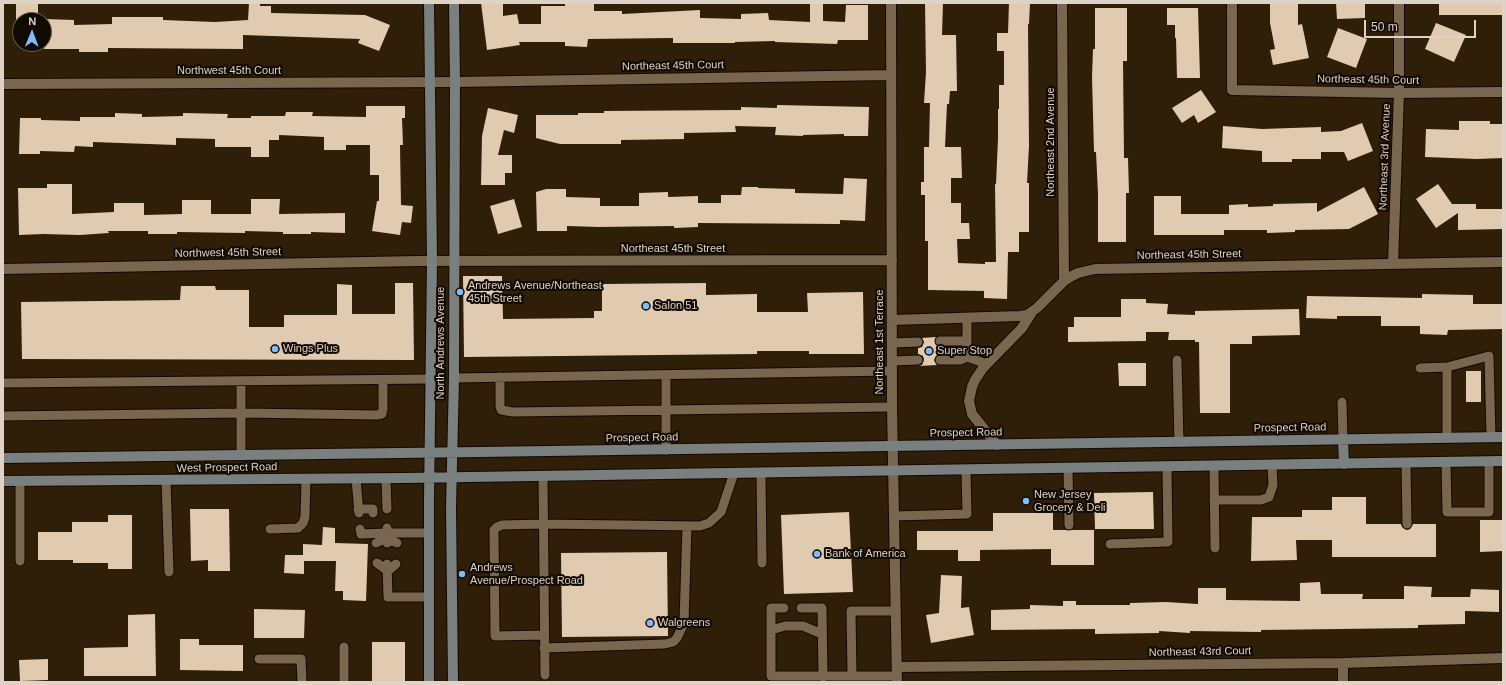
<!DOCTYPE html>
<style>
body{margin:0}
#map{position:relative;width:1506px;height:685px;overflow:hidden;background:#2f1e08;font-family:Helvetica,sans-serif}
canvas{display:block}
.frame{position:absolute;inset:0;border:4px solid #ded3c6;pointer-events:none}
.north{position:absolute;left:12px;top:12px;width:40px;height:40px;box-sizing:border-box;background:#110a03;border:1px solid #635a51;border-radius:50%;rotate:1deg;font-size:11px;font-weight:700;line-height:16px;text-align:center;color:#ded3c6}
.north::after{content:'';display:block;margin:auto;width:14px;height:18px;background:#7fbdfa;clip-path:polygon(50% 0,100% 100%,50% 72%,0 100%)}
.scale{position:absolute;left:1364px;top:20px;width:112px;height:18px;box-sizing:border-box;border:2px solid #ded3c6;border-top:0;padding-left:5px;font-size:12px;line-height:14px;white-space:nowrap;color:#ded3c6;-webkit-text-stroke:3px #110a03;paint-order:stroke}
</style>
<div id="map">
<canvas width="1506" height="685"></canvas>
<div class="frame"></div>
<div class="north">N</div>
<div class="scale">50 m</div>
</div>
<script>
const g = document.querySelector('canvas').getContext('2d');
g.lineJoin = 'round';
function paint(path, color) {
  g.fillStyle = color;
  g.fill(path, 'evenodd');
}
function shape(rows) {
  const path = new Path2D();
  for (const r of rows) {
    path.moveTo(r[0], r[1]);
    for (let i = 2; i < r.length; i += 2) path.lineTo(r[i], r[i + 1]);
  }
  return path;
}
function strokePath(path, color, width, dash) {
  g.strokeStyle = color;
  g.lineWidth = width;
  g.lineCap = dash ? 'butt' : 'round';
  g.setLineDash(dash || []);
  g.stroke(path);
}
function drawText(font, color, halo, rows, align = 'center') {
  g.font = font + ' Helvetica,sans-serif';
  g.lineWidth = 4;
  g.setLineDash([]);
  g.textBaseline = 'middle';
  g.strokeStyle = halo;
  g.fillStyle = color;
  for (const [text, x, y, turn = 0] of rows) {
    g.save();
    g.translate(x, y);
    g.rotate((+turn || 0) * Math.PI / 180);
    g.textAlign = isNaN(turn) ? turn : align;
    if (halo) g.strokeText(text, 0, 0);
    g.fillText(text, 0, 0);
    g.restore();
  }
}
paint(shape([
 [249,3,260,3,260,6,271,6,271,13,365,15,390,25,379,51,358,43,360,39,243,35,243,49,108,48,108,52,79,52,79,49,44,49,45,19,74,20,74,25,112,24,112,17,163,17,163,20,215,22,248,20],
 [481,3,503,3,503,16,517,14,519,24,541,24,541,6,565,6,565,3,594,3,594,11,622,11,622,14,700,10,700,18,741,19,741,14,768,13,769,20,810,22,810,3,823,3,823,21,845,22,846,5,868,5,868,40,838,40,837,44,775,42,775,41,735,42,735,43,673,43,673,38,588,39,587,47,565,46,565,42,519,42,520,45,487,50],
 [925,3,943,3,942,35,956,35,957,91,950,91,949,104,947,104,945,147,961,147,962,178,951,178,951,203,961,203,961,223,969,223,970,239,957,239,958,263,985,264,985,262,996,262,995,184,996,184,998,138,998,109,999,109,999,85,1004,85,1004,51,997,51,997,33,1008,33,1009,3,1030,3,1029,24,1028,24,1029,146,1027,183,1029,183,1029,232,1019,232,1019,252,1008,252,1007,299,984,298,984,291,928,290,928,241,925,241,925,195,921,195,921,182,924,182,924,147,929,147,930,103,924,103,926,72],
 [1270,3,1298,3,1298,25,1302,24,1309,58,1273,65,1270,50,1275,49,1270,23],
 [1336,3,1365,3,1365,18,1337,19],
 [1439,3,1503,3,1503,15,1439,15],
 [16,4,38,4,38,20,16,20],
 [1095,8,1127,8,1127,61,1123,61,1124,158,1128,158,1129,193,1126,193,1126,242,1098,242,1098,194,1096,152,1094,152,1092,77,1093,49,1095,49],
 [1167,8,1198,8,1200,78,1177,78,1176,38,1175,38,1175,25,1167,25],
 [1436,23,1466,35,1454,62,1425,49],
 [1338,28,1367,39,1356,68,1327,57],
 [1201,90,1216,112,1198,123,1194,115,1182,123,1172,108],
 [777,105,869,107,868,136,844,136,844,134,803,135,803,136,775,135,776,127,735,126,736,132,684,133,684,139,621,140,621,144,560,144,536,138,536,115,578,115,578,113,604,113,604,111,741,110,741,107,777,108],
 [366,106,405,106,405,118,402,118,403,145,400,145,401,205,413,206,411,223,402,222,400,235,372,231,377,201,379,201,379,175,370,175,370,145,346,145,346,150,324,150,324,137,279,135,279,140,269,140,269,157,251,157,251,147,215,147,215,139,176,138,176,145,93,142,93,147,75,146,74,152,40,151,40,154,19,154,20,118,41,118,41,120,80,121,80,117,115,117,115,113,142,114,142,117,183,116,183,113,228,114,227,118,251,118,251,116,285,116,286,112,313,112,312,116,366,117],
 [488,108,518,115,514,133,504,130,498,155,512,155,512,173,505,173,505,185,481,185,482,136],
 [1459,121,1490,121,1490,124,1503,124,1503,158,1477,159,1425,157,1426,129,1459,130],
 [1362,123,1373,151,1348,161,1344,152,1321,152,1321,159,1292,159,1292,162,1262,162,1262,151,1222,148,1223,126,1262,129,1321,127,1321,132,1341,131],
 [844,178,867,179,865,221,840,220,840,224,698,223,698,227,674,228,674,226,599,227,567,226,567,231,537,231,536,192,546,189,566,189,566,197,600,198,600,206,639,206,639,193,668,192,668,197,698,196,698,203,721,203,721,195,741,195,742,187,758,187,758,188,795,189,795,193,843,194],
 [47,184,72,184,72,214,114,212,114,203,144,203,144,215,182,214,182,200,211,200,211,214,251,214,251,199,280,199,279,214,345,213,345,233,311,232,311,234,283,234,283,232,245,231,245,233,177,232,177,234,148,234,148,231,108,231,109,233,80,235,43,234,19,235,18,188,47,188],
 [1438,184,1452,204,1476,204,1476,209,1503,209,1503,229,1458,230,1458,213,1436,228,1416,199],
 [1364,187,1378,214,1349,229,1295,230,1295,232,1267,233,1267,230,1224,230,1224,235,1154,235,1154,196,1181,196,1181,214,1229,214,1229,205,1248,204,1248,207,1273,206,1273,204,1317,203,1317,212],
 [514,199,522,227,498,234,490,206],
 [463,276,502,276,503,319,594,318,594,311,602,311,602,284,706,283,706,295,757,294,757,312,808,312,807,293,863,292,864,354,809,354,809,351,757,351,757,354,464,357],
 [395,283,413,283,414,360,22,359,21,302,180,300,181,286,215,286,216,290,249,290,249,327,284,327,284,315,337,315,337,284,352,285,352,314,395,314],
 [1422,294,1473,295,1473,304,1503,304,1503,329,1448,330,1447,335,1420,334,1420,326,1381,326,1381,316,1337,316,1337,319,1306,318,1307,296,1422,298],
 [1121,299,1146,299,1146,303,1168,304,1167,314,1195,315,1195,311,1299,309,1300,335,1252,336,1252,344,1230,344,1230,413,1200,413,1199,342,1195,342,1195,340,1168,340,1169,332,1146,332,1146,341,1068,342,1068,327,1074,327,1074,317,1121,317],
 [936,337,935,344,940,347,940,354,937,355,934,360,937,365,919,366,922,365,924,360,923,356,918,354,918,348,922,347,924,342,922,338],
 [1118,363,1146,363,1146,386,1119,386],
 [1466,371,1481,371,1481,402,1466,402],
 [1153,492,1154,529,1095,529,1094,493],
 [1332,497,1366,497,1366,524,1401,524,1402,527,1407,530,1410,529,1413,524,1436,524,1436,557,1332,557,1332,540,1296,540,1297,560,1251,561,1252,517,1302,517,1302,510,1332,510],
 [190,509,229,509,230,571,208,571,208,560,191,561],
 [849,512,853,592,784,594,781,515],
 [993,513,1053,513,1053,530,1094,530,1094,565,1051,565,1051,549,980,550,980,561,958,561,958,550,917,550,917,531,993,531],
 [108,515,132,515,132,569,108,569,108,563,73,563,73,560,38,560,38,532,72,532,72,522,108,522],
 [1480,520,1503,520,1503,551,1480,552],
 [323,527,335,528,335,543,368,544,366,601,343,600,343,591,335,591,336,561,304,561,304,574,284,573,285,555,303,555,303,544,322,545],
 [667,552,668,636,562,637,561,553],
 [941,575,962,576,961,608,969,607,974,635,931,643,926,615,939,613],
 [1320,582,1321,594,1363,594,1362,599,1404,599,1404,586,1432,587,1431,597,1470,597,1471,589,1499,590,1499,612,1465,611,1465,624,1418,625,1418,628,1261,630,1261,632,1190,631,1190,633,1159,631,1159,633,1095,634,1095,629,991,630,991,610,1030,609,1030,605,1063,606,1063,601,1076,601,1076,605,1130,605,1130,603,1166,602,1198,604,1198,588,1226,588,1226,600,1300,601,1300,583],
 [254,609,305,610,304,638,254,638],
 [155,614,156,676,84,676,84,648,128,647,128,615],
 [180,639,199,639,199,645,243,645,243,671,180,670],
 [372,642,405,642,405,682,372,682],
 [48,659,48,680,20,681,19,660]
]), '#e0cab0');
const service = shape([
 [967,318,967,357,987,364],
 [940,341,967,341],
 [892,343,918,342],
 [940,360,960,360,967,357],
 [1177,360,1179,442],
 [892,361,918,360],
 [1420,368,1447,367,1489,356,1491,437],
 [666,375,666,450],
 [500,377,500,406,501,410,513,412,892,407],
 [454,378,892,371],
 [3,383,430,379],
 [1342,402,1343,439],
 [3,416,242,413,377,415,382,414,383,409,383,380],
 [1447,438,1447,367],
 [241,455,241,381],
 [1446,462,1447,512,1489,512,1489,462],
 [1406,463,1407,524],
 [1214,466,1215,548],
 [1068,468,1069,525],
 [761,472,762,563],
 [543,476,545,675],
 [356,479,359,513],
 [386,479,387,509],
 [166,480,169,572],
 [20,481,20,561],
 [1214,500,1261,500,1269,497,1273,485,1272,465],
 [358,509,373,509,373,513],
 [894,516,967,514,966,470],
 [387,528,387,533,429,533],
 [270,529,298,528,303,523,305,517,306,479],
 [360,529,361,534,387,533,387,543],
 [376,543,387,538,397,543],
 [1110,544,1168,542,1167,466],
 [377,563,388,571,396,564],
 [387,564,388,597,429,597],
 [784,608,771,608,771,676,896,676],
 [801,608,822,608,823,677],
 [771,630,785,626,803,626,822,634],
 [544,635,495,636,494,530,497,527,502,525,543,524,700,526,709,523,721,512,734,473],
 [344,647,344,682],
 [544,648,665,644,673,642,677,638,684,623,687,526],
 [259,659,301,659,302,682],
 [852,676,851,611,895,611]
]);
const minor = shape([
 [891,3,892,407,897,682],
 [1062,3,1064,281],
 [1232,3,1232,90,1399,93,1503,92],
 [3,84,455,82,891,75],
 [1393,263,1399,93,1399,3],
 [3,269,419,261,892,260],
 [892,320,1020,316,1027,315,1037,308,1064,281,1070,277,1078,273,1095,269,1503,262],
 [997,445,972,414,969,401,972,387,975,380,983,368,1022,328,1032,312],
 [1343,663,1343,682],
 [897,667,1343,663,1503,658]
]);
const secondary = shape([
 [1343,439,1344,464],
 [3,458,480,452,1503,437],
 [3,481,405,478,1503,461],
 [429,682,429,501,432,261,429,3],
 [453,682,451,508,454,378,455,82,454,3]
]);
strokePath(service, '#160800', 11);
strokePath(minor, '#160800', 12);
strokePath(secondary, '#160800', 12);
strokePath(service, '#79664e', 9);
strokePath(minor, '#79664e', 10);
strokePath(secondary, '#7a7f7f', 10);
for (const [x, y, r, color] of [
 [460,292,4,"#7fbdfa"],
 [646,306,4,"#7fbdfa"],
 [275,349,4,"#7fbdfa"],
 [929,351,4,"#7fbdfa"],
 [1026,501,4,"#7fbdfa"],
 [817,554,4,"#7fbdfa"],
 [462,574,4,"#7fbdfa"],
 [650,623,4,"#7fbdfa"]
]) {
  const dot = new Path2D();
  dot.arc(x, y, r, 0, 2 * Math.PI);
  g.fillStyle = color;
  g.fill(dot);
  strokePath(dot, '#110a03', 1.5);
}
drawText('11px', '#ded3c6', '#110a03', [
 ["Northeast 45th Court",673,66,-1],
 ["Northwest 45th Court",229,71],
 ["Northeast 45th Court",1368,80,1],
 ["Northeast 2nd Avenue",1051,142,-90],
 ["Northeast 3rd Avenue",1385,157,-88],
 ["Northeast 45th Street",673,249],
 ["Northwest 45th Street",228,253,-1],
 ["Northeast 45th Street",1189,255,-1],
 ["Northeast 1st Terrace",880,342,-90],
 ["North Andrews Avenue",441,343,-90],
 ["Prospect Road",1290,428,-1],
 ["Prospect Road",966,433,-1],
 ["Prospect Road",642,438,-1],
 ["West Prospect Road",227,468,-1],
 ["Northeast 43rd Court",1200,652,-1]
]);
drawText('11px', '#ded3c6', '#110a03', [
 ["Andrews Avenue/Northeast",468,286],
 ["45th Street",468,299],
 ["Salon 51",654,306],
 ["Wings Plus",283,349],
 ["Super Stop",937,351],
 ["New Jersey",1034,495],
 ["Grocery & Deli",1034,508],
 ["Bank of America",825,554],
 ["Andrews",470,568],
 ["Avenue/Prospect Road",470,581],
 ["Walgreens",658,623]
], 'left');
</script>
